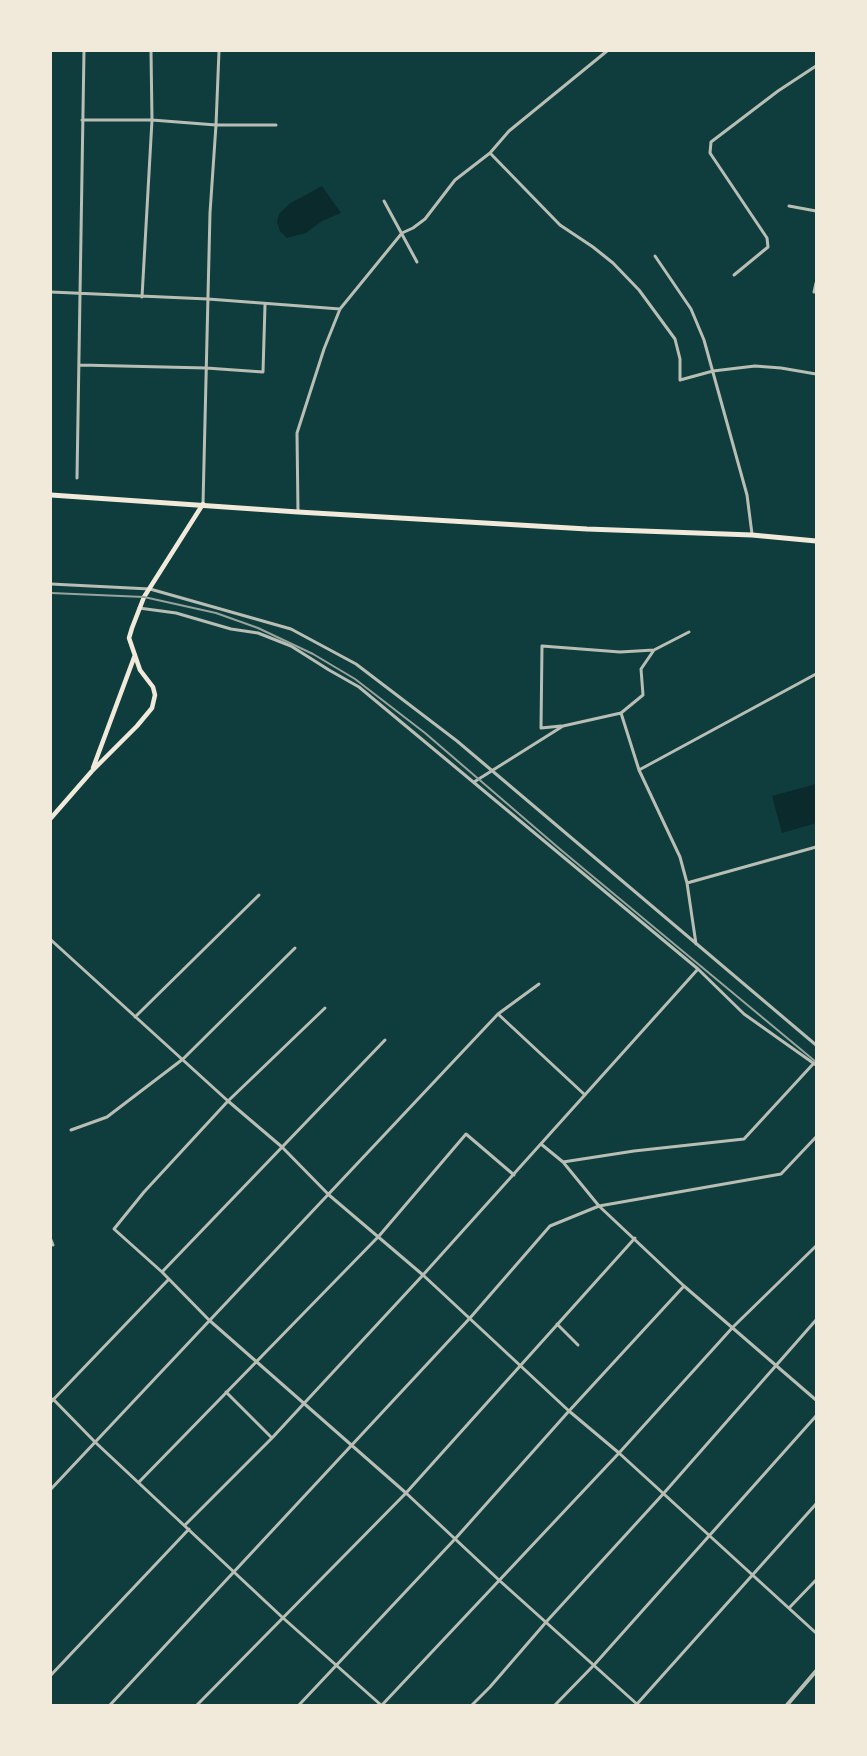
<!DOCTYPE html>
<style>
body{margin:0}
#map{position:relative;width:867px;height:1756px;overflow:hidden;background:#0f3d3e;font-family:"PT Serif",serif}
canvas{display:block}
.frame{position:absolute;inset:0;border:52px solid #f1e9da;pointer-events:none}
</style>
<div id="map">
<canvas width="867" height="1756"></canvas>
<div class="frame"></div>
</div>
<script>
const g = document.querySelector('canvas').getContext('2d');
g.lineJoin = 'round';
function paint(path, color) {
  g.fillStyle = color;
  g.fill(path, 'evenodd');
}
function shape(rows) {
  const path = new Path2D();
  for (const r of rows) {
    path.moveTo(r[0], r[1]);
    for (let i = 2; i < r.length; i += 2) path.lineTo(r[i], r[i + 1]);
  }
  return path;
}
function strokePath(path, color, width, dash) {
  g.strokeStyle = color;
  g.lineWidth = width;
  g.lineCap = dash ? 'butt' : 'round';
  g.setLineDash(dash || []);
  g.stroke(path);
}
paint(shape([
 [322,186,341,213,322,221,306,233,287,238,280,231,277,222,279,214,289,204],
 [816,784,816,823,782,833,772,796]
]), '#0a2a2b');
strokePath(shape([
 [82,120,152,120,216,125,276,125],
 [490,153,560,225,593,247,613,263,639,290,675,339,680,359,680,380,713,371,755,366,781,368,816,374],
 [384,201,417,262],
 [789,206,816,211],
 [655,256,691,309,704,340,747,495,752,534],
 [734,275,768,247,767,238,710,153,711,142,778,91,816,66],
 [816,283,814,292,816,292],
 [51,292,208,299,340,309],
 [142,297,152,120,151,51],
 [80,365,206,368,263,372,265,305],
 [77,478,84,51],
 [203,504,210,213,216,125,219,51],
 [298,512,297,433,324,349,340,309,402,233,413,228,425,219,455,180,490,153,509,131,607,51],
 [51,584,150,589,291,629,356,664,457,741,816,1045],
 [139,608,176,613,231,629,258,633,291,646,329,670,359,687,698,969,744,1014,816,1065],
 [621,713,639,770,680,857,687,883,696,944],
 [561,726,541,728,542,646,620,652,654,650],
 [639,770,816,674],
 [474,782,563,726,621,713,643,695,641,669,654,650,689,632],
 [687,883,816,847],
 [51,940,228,1101,282,1147,329,1195,423,1275,569,1411,619,1453,816,1633],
 [325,1008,228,1101,144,1192,114,1229,162,1272,209,1320,406,1493,500,1581,638,1705],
 [498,1014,585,1095],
 [135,1017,259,895],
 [71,1130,107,1117,183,1059,295,948],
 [541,1144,563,1162,599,1206,684,1286,816,1400],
 [563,1162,634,1151,744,1139,814,1063],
 [51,1240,53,1245],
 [162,1272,385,1040],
 [557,1324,578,1345],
 [226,1392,272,1438],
 [53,1399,95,1442,282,1617,381,1705],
 [51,1402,169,1279],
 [139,1482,379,1236,466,1134,514,1175],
 [51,1489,498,1014,539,984],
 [185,1525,272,1438,423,1275,698,969],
 [790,1607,816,1580],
 [51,1675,189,1529],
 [637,1704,816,1504],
 [110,1705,470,1318,550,1226,599,1206,781,1174,816,1137],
 [197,1705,406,1493,635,1238],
 [299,1705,455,1539,569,1411,684,1286],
 [382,1705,619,1453,733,1327,816,1246],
 [472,1705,490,1687,547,1621,664,1493,816,1320],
 [555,1705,594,1665,816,1416]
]), '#b8beb3', 3);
strokePath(shape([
 [787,1705,816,1671]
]), '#b8beb3', 4);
strokePath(shape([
 [93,768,135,655],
 [51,818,92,771,137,726,152,708,155,695,153,687,140,670,129,638,132,628,144,597,203,504]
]), '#f1e9da', 4.5);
strokePath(shape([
 [51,495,298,512,587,529,752,535,816,541]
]), '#f1e9da', 5);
strokePath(shape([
 [51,593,144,597,216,613,258,628,313,654,355,679,425,733,561,850,816,1062]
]), '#97a49c', 2);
</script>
